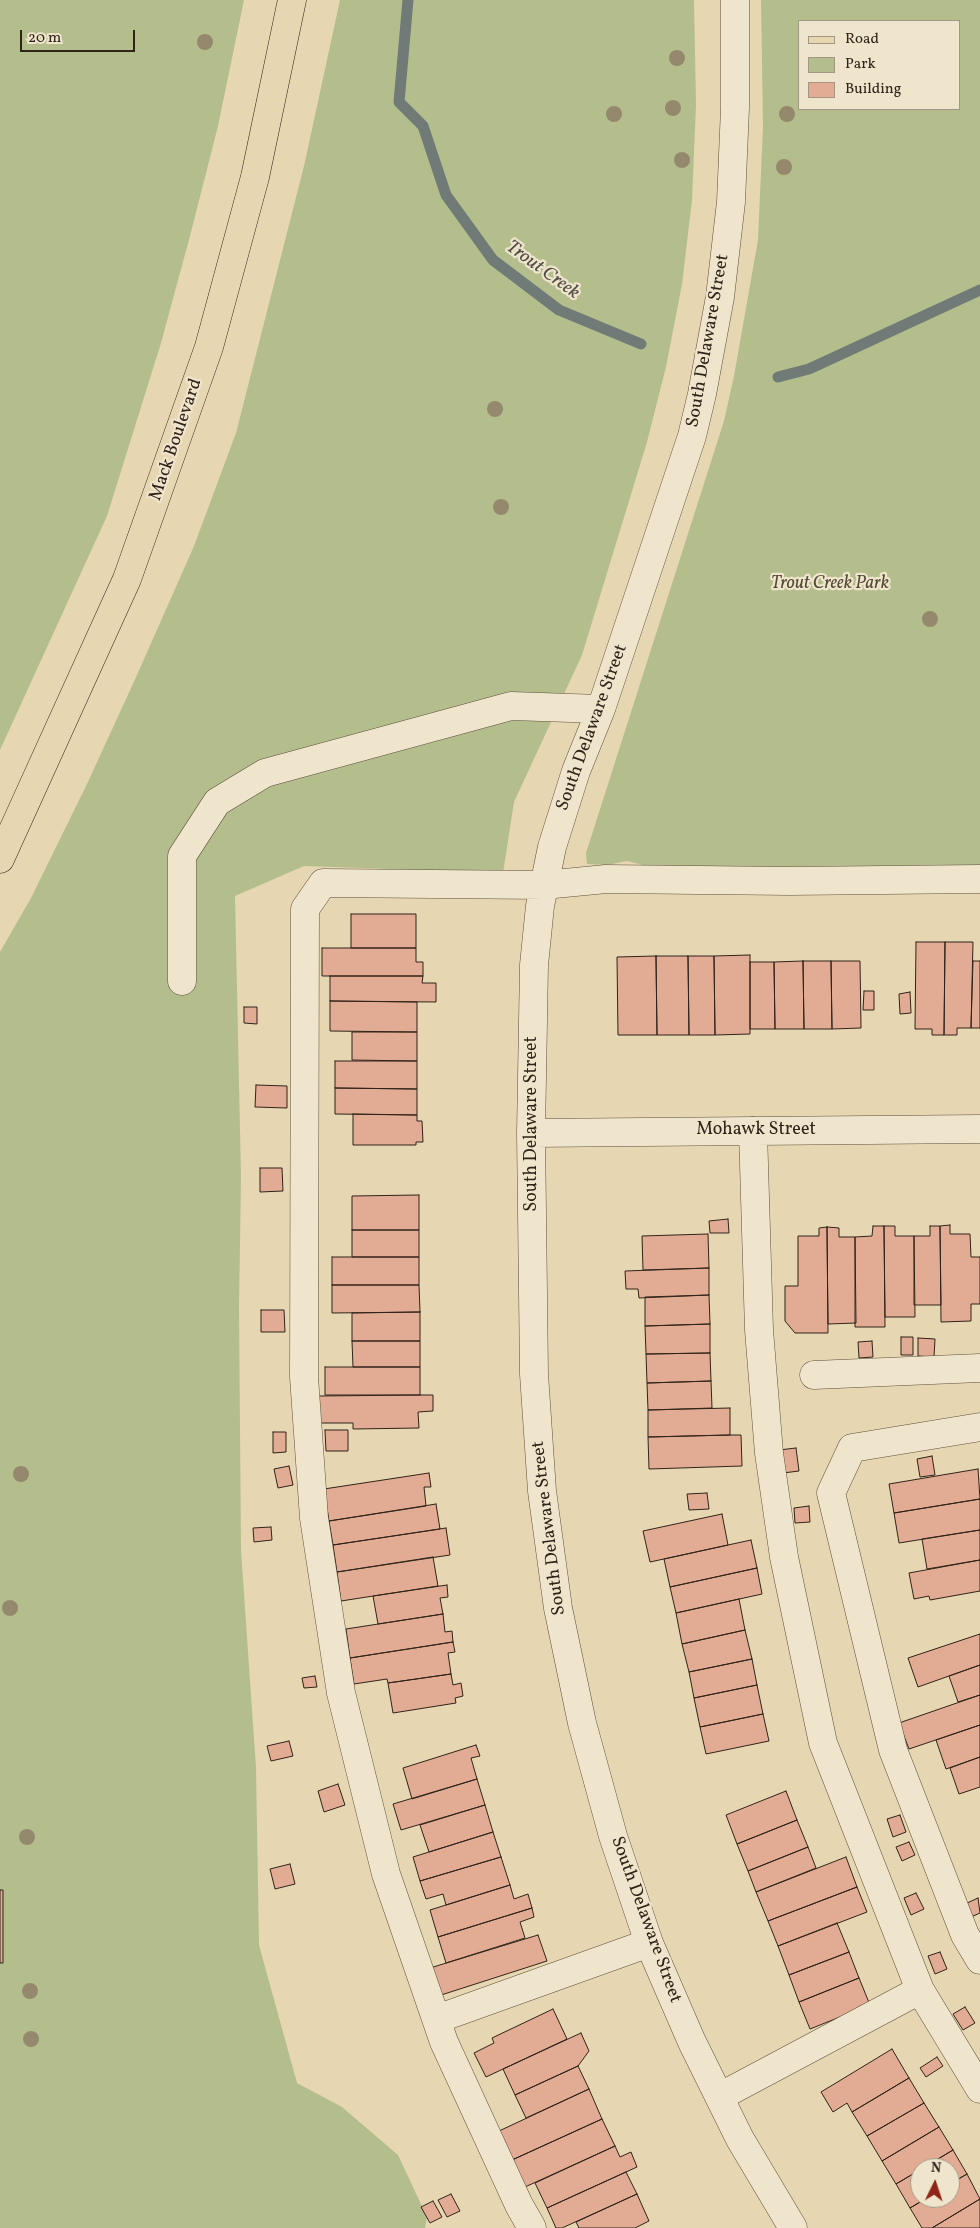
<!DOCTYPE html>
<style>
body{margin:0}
#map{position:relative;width:980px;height:2228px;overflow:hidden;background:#e6d6b1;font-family:Vollkorn,serif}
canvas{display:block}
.legend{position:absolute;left:798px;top:20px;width:162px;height:90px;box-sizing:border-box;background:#efe4cc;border:1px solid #a39784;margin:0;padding:6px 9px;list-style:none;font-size:15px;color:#302318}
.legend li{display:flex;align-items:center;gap:10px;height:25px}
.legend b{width:25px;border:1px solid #a39784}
.north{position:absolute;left:910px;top:2158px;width:50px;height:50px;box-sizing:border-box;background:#efe4cc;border:1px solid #a39784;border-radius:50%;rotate:4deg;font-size:14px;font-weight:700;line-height:20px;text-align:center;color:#302318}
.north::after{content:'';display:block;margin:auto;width:18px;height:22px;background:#8f2418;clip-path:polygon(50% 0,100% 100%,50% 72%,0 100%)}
.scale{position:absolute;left:20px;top:30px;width:115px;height:22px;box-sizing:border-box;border:2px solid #302318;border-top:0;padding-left:6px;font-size:15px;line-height:18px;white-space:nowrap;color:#302318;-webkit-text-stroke:4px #efe4cc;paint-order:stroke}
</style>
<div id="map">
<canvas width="980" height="2228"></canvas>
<ul class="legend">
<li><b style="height:6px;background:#e6d6b1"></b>Road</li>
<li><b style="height:14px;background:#b4be8c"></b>Park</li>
<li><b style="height:14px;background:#e2ac94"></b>Building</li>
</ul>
<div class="north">N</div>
<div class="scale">20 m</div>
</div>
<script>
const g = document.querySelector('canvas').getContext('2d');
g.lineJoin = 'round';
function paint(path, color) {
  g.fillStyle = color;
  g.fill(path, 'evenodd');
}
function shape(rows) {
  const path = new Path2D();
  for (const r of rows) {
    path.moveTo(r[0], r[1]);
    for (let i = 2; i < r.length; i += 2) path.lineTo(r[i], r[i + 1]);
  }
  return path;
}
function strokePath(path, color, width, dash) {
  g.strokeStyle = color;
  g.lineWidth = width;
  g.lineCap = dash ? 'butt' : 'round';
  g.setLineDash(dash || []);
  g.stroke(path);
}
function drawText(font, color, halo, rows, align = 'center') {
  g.font = font + ' Vollkorn,serif';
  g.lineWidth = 4.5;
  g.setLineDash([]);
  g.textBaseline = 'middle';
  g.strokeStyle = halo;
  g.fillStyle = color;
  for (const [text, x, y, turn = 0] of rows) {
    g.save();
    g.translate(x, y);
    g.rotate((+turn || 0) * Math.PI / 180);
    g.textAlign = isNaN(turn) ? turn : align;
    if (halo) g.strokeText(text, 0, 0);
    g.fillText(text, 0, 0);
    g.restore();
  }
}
paint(shape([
 [0,0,244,0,218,126,190,236,161,343,107,516,0,750],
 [340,0,694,0,696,105,692,200,682,284,666,367,647,442,582,655,514,802,503,873,304,866,235,896,241,1177,239,1308,241,1550,256,1768,259,1945,297,2083,342,2107,398,2155,427,2217,425,2228,0,2228,0,952,31,898,87,784,137,675,194,546,236,433,304,166],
 [761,0,980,0,980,865,655,868,627,861,607,865,587,864,586,853,724,421,734,376,758,240,763,127],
 [799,21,959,21,959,109,799,109]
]), '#b4be8c');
strokePath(shape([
 [408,0,399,102,423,126,446,195,493,260,559,310,641,344],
 [778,377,809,369,980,290]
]), '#707b77', 11);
const building = shape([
 [351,914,416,914,416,948,351,948,351,914],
 [916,942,945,942,944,1035,932,1035,932,1029,915,1029,916,942],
 [945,942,973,942,971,1028,957,1028,957,1035,944,1035,945,942],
 [322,948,416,948,416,962,423,962,423,976,322,976,322,948],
 [750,955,750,1034,715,1035,714,956,750,955],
 [656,956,657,1035,618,1035,617,957,656,956],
 [656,956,688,956,689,1035,657,1035,656,956],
 [688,956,714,956,715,1035,689,1035,688,956],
 [803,961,804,1029,775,1029,774,962,803,961],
 [803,961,831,961,832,1029,804,1029,803,961],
 [831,961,860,961,861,1028,832,1029,831,961],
 [973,961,980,961,980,1028,971,1028,973,961],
 [750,962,774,962,775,1029,750,1029,750,962],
 [330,976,423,976,422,983,436,983,436,1002,330,1001,330,976],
 [864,991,874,991,874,1010,863,1010,864,991],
 [910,992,911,1013,900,1014,899,994,910,992],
 [330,1001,417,1002,417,1032,330,1031,330,1001],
 [244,1007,257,1007,257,1024,244,1023,244,1007],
 [352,1032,417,1032,417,1061,352,1060,352,1032],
 [335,1061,417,1061,417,1089,335,1088,335,1061],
 [256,1085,287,1086,287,1108,255,1107,256,1085],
 [335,1088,417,1089,417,1115,335,1114,335,1088],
 [353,1114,417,1115,417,1121,422,1121,423,1142,416,1142,416,1145,353,1145,353,1114],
 [260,1168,282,1168,283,1191,260,1192,260,1168],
 [419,1195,419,1230,352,1230,352,1196,419,1195],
 [728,1219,729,1233,710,1233,709,1221,728,1219],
 [950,1225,950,1234,970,1234,971,1257,980,1257,980,1304,971,1304,971,1321,941,1322,940,1226,950,1225],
 [873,1226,884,1226,885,1327,855,1327,855,1237,872,1236,873,1226],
 [884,1226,895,1226,895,1236,914,1236,915,1317,885,1317,884,1226],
 [930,1226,940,1226,941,1305,914,1305,914,1236,930,1236,930,1226],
 [827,1227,839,1228,839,1237,855,1237,856,1323,828,1324,827,1227],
 [827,1227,828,1333,795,1333,785,1321,785,1286,798,1286,798,1236,819,1236,819,1228,827,1227],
 [352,1230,419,1230,419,1257,352,1257,352,1230],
 [708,1234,709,1268,643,1270,642,1236,708,1234],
 [332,1257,419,1257,419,1285,332,1285,332,1257],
 [709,1268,709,1295,639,1298,638,1289,626,1289,625,1271,709,1268],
 [332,1285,419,1285,420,1312,332,1313,332,1285],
 [709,1295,710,1324,645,1326,645,1297,709,1295],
 [261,1310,284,1310,285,1332,261,1332,261,1310],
 [420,1312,420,1341,352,1341,352,1313,420,1312],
 [710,1324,710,1353,646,1354,645,1326,710,1324],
 [901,1337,913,1337,913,1355,901,1355,901,1337],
 [918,1338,935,1339,934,1357,918,1356,918,1338],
 [352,1341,420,1341,420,1367,353,1367,352,1341],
 [872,1341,873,1357,859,1358,858,1342,872,1341],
 [710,1353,711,1381,647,1383,646,1354,710,1353],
 [325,1367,420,1367,420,1395,325,1395,325,1367],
 [711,1381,712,1408,648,1410,647,1383,711,1381],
 [420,1395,433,1395,433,1411,418,1412,419,1428,353,1429,353,1423,319,1423,319,1396,420,1395],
 [730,1408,730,1435,648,1437,648,1410,730,1408],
 [325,1430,348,1430,348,1451,326,1451,325,1430],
 [273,1432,286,1432,286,1452,273,1453,273,1432],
 [730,1435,741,1435,742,1466,649,1469,648,1437,730,1435],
 [796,1448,799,1471,783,1473,779,1450,796,1448],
 [932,1456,935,1475,920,1477,917,1459,932,1456],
 [289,1466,293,1485,278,1488,274,1469,289,1466],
 [978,1469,980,1499,894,1513,889,1484,978,1469],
 [429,1473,431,1487,424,1487,426,1506,329,1521,324,1489,429,1473],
 [707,1493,709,1509,689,1510,687,1494,707,1493],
 [980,1499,980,1530,899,1543,894,1513,980,1499],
 [436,1504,440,1529,333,1545,329,1521,436,1504],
 [809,1506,810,1522,795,1523,794,1508,809,1506],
 [722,1514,728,1545,650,1562,643,1531,722,1514],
 [271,1527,272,1540,254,1542,253,1528,271,1527],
 [446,1528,450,1555,337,1572,333,1545,446,1528],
 [980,1530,980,1560,927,1569,922,1539,980,1530],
 [751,1540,757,1568,670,1587,664,1559,751,1540],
 [433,1557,438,1586,341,1601,337,1572,433,1557],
 [980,1560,980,1591,930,1600,929,1596,914,1599,909,1573,980,1560],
 [757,1568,762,1594,676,1613,670,1587,757,1568],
 [447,1585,448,1597,440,1598,443,1614,378,1624,373,1596,447,1585],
 [739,1599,745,1630,682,1644,676,1613,739,1599],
 [443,1614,445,1632,452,1631,453,1642,350,1658,346,1629,443,1614],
 [745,1630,752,1659,689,1672,682,1644,745,1630],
 [980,1634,980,1665,918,1687,908,1658,980,1634],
 [453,1642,455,1652,448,1653,451,1674,388,1683,387,1679,354,1684,350,1658,453,1642],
 [752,1659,757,1685,694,1698,689,1672,752,1659],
 [980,1665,980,1695,958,1702,949,1676,980,1665],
 [451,1674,453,1685,461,1683,463,1696,455,1698,456,1703,393,1713,388,1683,451,1674],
 [315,1676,317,1687,304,1688,302,1678,315,1676],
 [757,1685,763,1714,700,1727,694,1698,757,1685],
 [980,1695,980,1725,909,1749,899,1723,980,1695],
 [763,1714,769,1741,706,1754,700,1727,763,1714],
 [980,1725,980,1757,946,1769,936,1740,980,1725],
 [289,1741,293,1756,271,1761,267,1746,289,1741],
 [476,1745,480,1756,471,1758,477,1779,412,1799,403,1768,476,1745],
 [980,1757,980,1787,959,1794,950,1768,980,1757],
 [477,1779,485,1805,401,1830,393,1804,477,1779],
 [338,1784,345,1805,324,1812,318,1791,338,1784],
 [786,1791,797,1820,737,1844,726,1815,786,1791],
 [485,1805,493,1832,429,1852,420,1825,485,1805],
 [900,1815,906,1832,893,1837,887,1819,900,1815],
 [797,1820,808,1847,748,1871,737,1844,797,1820],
 [493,1832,501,1857,420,1881,413,1857,493,1832],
 [909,1842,915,1855,902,1861,896,1847,909,1842],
 [808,1847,816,1868,756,1892,748,1871,808,1847],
 [501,1857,510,1885,446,1905,443,1894,426,1899,420,1881,501,1857],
 [846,1857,857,1887,768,1921,756,1892,846,1857],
 [290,1864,295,1884,275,1889,270,1869,290,1864],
 [510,1885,514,1899,528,1894,532,1908,438,1937,430,1910,510,1885],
 [857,1887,867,1912,778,1946,768,1921,857,1887],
 [0,1890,3,1890,3,1963,0,1963,0,1890],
 [916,1893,924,1909,911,1915,904,1898,916,1893],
 [978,1898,980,1913,971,1917,965,1904,978,1898],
 [532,1908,534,1917,520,1922,525,1938,446,1963,438,1937,532,1908],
 [837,1923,849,1952,789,1975,778,1946,837,1923],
 [538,1935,547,1961,438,1996,430,1968,538,1935],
 [849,1952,859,1978,799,2002,789,1975,849,1952],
 [940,1952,947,1969,935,1974,928,1956,940,1952],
 [859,1978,870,2005,810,2029,799,2002,859,1978],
 [965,2007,975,2023,963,2030,953,2014,965,2007],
 [553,2009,567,2039,486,2077,474,2053,494,2043,492,2038,553,2009],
 [581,2033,589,2051,578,2066,515,2095,503,2069,581,2033],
 [892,2049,909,2078,852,2112,847,2103,833,2112,821,2092,892,2049],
 [937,2057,943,2066,926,2077,920,2068,937,2057],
 [578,2066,589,2089,526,2118,515,2095,578,2066],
 [909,2078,924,2103,867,2136,852,2112,909,2078],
 [589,2089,602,2119,512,2160,499,2131,589,2089],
 [924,2103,939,2127,882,2161,867,2136,924,2103],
 [602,2119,615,2146,525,2187,512,2160,602,2119],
 [939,2127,953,2150,896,2184,882,2161,939,2127],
 [615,2146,620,2157,631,2152,637,2167,547,2208,535,2183,615,2146],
 [953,2150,967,2174,950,2184,950,2168,923,2168,953,2150],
 [920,2170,920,2198,927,2198,910,2208,896,2184,920,2170],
 [626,2172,637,2194,562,2228,556,2228,547,2208,626,2172],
 [967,2174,980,2199,932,2228,922,2228,910,2208,927,2198,950,2198,950,2184,967,2174],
 [451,2194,460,2211,447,2217,438,2200,451,2194],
 [637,2194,649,2221,635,2228,579,2228,576,2222,637,2194],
 [980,2199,980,2228,932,2228,980,2199],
 [433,2201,442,2217,430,2223,421,2207,433,2201]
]);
paint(building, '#e2ac94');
strokePath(building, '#302318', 1);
const minor = shape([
 [735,0,735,108,731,202,720,297,702,394,692,436,601,709,576,771,552,847,540,906,534,965,531,1133,534,1374,542,1491,558,1608,582,1723,613,1836,649,1943,692,2042,740,2139,793,2228],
 [182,981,182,856,217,802,265,773,511,706,601,709],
 [753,1131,759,1330,769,1453,784,1557,823,1743,920,1990,980,2089],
 [531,1133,980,1129],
 [814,1375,980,1368],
 [980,1427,852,1448,831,1493,893,1750,965,1935,980,1960],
 [437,2019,649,1943],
 [719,2097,920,1990],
 [532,2228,519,2205,444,2042,386,1874,341,1693,314,1518,304,1377,305,909,323,883,544,885,606,879,790,881,980,879]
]);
const major = shape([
 [0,859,127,579,209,347,255,177,292,0]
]);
strokePath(minor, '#5e503e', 29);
strokePath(major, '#302318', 29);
strokePath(minor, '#efe4cc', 28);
strokePath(major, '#e6d6b1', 28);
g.fillStyle = '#94896d';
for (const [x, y] of [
 [205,42],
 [677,58],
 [673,108],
 [614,114],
 [787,114],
 [682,160],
 [784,167],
 [495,409],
 [501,507],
 [930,619],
 [21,1474],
 [10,1608],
 [27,1837],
 [30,1991],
 [31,2039]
]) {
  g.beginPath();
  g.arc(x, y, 8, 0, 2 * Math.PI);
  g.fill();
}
drawText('18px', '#302318', '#efe4cc', [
 ["South Delaware Street",709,341,-80],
 ["Mack Boulevard",177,440,-71],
 ["South Delaware Street",593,728,-70],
 ["South Delaware Street",533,1124,-90],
 ["Mohawk Street",756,1131],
 ["South Delaware Street",550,1528,-97],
 ["South Delaware Street",645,1920,70]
]);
drawText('italic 18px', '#514a35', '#efe4cc', [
 ["Trout Creek Park",830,585]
]);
drawText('italic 19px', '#504f47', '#efe4cc', [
 ["Trout Creek",542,271,36]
]);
</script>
